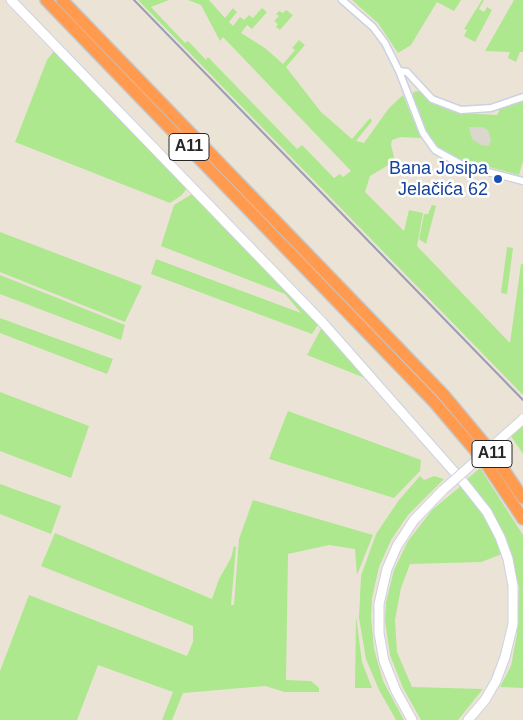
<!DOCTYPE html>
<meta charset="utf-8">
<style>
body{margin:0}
canvas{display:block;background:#ece3d7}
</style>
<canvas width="523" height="720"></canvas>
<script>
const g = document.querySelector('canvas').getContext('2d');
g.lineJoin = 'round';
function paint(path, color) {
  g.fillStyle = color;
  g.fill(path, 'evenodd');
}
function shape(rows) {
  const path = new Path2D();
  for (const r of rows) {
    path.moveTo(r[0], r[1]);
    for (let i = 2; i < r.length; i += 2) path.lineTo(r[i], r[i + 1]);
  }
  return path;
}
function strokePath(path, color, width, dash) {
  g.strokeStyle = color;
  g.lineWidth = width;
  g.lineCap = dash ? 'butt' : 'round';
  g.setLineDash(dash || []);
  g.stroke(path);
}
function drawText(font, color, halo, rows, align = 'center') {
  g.font = font + ' Arial,sans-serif';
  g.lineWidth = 5;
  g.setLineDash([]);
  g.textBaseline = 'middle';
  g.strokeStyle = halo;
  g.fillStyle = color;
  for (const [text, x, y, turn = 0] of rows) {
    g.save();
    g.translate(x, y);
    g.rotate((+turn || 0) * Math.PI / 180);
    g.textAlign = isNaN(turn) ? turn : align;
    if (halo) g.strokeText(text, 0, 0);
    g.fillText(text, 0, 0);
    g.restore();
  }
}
paint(shape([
 [138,0,169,0,151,7,185,43,188,41,206,60,208,57,297,149,302,145,334,178,340,174,343,177,351,171,223,37,220,41,201,5,188,0,172,0,209,0,225,18,233,8,237,12,229,22,233,26,240,17,244,20,249,15,253,18,262,8,267,12,252,29,247,25,241,33,265,48,283,64,295,50,292,48,299,40,305,45,286,67,321,112,352,139,370,118,372,121,356,141,364,143,389,108,403,95,421,138,401,137,392,140,391,145,395,161,370,176,365,192,404,231,409,210,423,213,417,246,510,343,521,264,523,264,523,395],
 [352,0,461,0,454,11,437,2,411,45,398,53,378,23],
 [482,0,484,0,479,9,484,12,487,7,492,10,475,42,464,36,467,30,464,29],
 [514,0,523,0,523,52,520,52,516,62,508,58,510,52,485,51],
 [286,10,293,15,280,30,276,27,278,24,274,21,279,16,276,14,279,11,283,13],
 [54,51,187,188,182,195,170,203,15,142,47,60],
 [418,91,436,104,462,113,497,115,501,107,523,99,523,161,519,175,459,159,439,148,427,133,413,98,413,92],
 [192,194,319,323,312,334,151,274,156,259,301,313,285,294,161,246,174,205],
 [432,205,436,206,426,244,419,239,424,214,428,214],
 [0,232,142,286,125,322,0,272],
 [507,247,513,248,507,294,501,293],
 [0,275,125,325,121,340,0,294],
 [0,318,113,359,107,374,0,333],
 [322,327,365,378,307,355],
 [0,392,89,426,71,478,0,451],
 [288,411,421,460,420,471,394,498,269,459],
 [523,426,523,454,511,436],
 [480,468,523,535,523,688,500,687,511,666,517,634,519,587,506,537,486,503,466,480],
 [420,476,424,480,434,476,444,479,408,515,391,540,379,567,372,598,371,617,374,649,383,681,404,720,396,720,379,690,366,659,359,618,361,576,376,534,399,500],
 [0,484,61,506,51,534,0,514],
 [462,485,484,515,502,554,481,562,410,564,401,588,395,620,397,652,412,687,483,689,458,720,421,720,403,688,390,655,385,621,386,602,394,570,408,541,432,510],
 [253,500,373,535,357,575,355,549,329,545,288,554,286,680,311,681,319,688,319,692,285,692,265,686,183,693,172,720,162,720,173,692,98,665,77,720,0,720,0,671,29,595,187,656,193,642,193,626,41,566,55,533,212,599,219,579,231,558,234,546,236,547,231,605,234,605,239,539],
 [356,616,362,662,372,688,355,688]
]), '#ade88e');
paint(shape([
 [469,127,482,127,488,130,491,140,489,146,481,145,472,139]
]), '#dbd6ce');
const street = shape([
 [342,0,373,27,385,43,399,71,423,133,435,150,464,166,523,181],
 [399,71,407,72,432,99,461,110,491,108,523,97]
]);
const secondary = shape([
 [11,0,323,323,464,483,487,512,500,537,508,559,513,586,513,624,505,657,496,681,485,700,468,720],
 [412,720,396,691,384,661,379,633,379,604,387,569,397,546,414,520,443,490]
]);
const highway = shape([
 [46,0,434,402,485,462,523,519],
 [62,0,443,394,493,454,523,498]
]);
strokePath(street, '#ccd1e2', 9);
strokePath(secondary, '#ccd1e2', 11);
strokePath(highway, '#c7c7c7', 14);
strokePath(street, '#fff', 6);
strokePath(secondary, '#fff', 9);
strokePath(highway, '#ff9a4f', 11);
strokePath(shape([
 [134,0,523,400]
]), '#9a9eb4', 2);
const secondaryBridge = shape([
 [443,490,523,419]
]);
strokePath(secondaryBridge, '#ccd1e2', 11, []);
strokePath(secondaryBridge, '#fff', 9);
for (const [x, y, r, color] of [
 [498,179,5,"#1a4fb4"]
]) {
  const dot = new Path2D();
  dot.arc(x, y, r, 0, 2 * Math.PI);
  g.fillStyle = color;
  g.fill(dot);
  strokePath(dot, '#fff', 2);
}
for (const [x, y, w] of [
 [189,147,40],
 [492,454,40]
]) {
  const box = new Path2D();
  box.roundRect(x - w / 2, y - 13.5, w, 27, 4);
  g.fillStyle = '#fff';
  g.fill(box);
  strokePath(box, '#272727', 1);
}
drawText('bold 16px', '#272727', null, [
 ["A11",189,147],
 ["A11",492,454]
]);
drawText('18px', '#164399', '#fff', [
 ["Bana Josipa",488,169],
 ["Jelačića 62",488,190]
], 'right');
</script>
